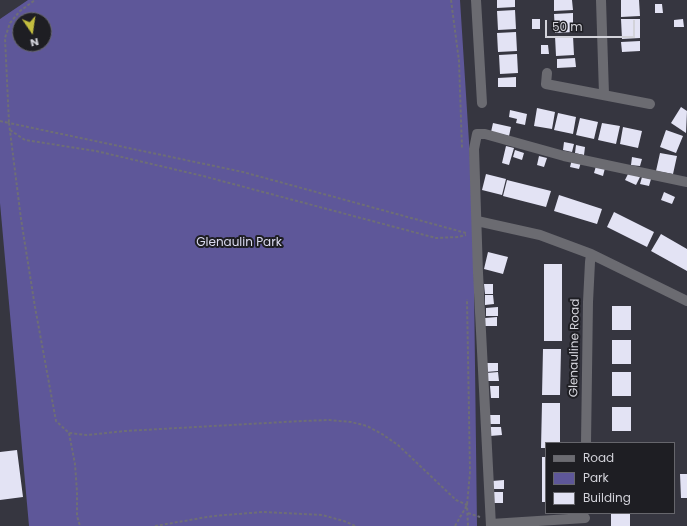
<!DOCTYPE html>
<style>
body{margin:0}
#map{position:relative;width:687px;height:526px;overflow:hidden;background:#363640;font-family:Poppins,sans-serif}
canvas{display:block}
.legend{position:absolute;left:545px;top:442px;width:130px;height:72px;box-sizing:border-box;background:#1e1e23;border:1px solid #66666c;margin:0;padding:5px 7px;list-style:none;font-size:12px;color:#d3d3da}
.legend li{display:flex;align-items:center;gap:8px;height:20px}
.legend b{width:20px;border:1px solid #66666c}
.north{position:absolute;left:12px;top:12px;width:40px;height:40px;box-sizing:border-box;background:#1e1e23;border:1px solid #66666c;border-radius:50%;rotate:167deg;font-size:11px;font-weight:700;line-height:16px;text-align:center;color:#d3d3da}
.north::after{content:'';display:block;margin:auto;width:14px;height:18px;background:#c3bd3f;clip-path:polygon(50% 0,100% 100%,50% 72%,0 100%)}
.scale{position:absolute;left:545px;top:20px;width:90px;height:18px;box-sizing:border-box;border:2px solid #d3d3da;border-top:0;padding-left:5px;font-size:12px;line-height:14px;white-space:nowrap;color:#d3d3da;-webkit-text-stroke:3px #1e1e23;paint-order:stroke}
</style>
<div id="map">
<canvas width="687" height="526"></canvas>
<ul class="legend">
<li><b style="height:5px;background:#6b6b71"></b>Road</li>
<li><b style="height:11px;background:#5e5799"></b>Park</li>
<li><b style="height:11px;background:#e3e3f4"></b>Building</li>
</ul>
<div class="north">N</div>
<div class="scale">50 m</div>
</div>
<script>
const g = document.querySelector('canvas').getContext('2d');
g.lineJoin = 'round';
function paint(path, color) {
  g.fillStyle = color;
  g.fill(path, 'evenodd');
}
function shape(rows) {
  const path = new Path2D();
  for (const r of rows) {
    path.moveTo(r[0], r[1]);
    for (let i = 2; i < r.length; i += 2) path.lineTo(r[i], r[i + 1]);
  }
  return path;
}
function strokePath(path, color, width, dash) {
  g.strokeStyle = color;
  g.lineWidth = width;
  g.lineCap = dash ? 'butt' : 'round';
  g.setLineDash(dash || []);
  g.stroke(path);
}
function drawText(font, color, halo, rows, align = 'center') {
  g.font = font + ' Poppins,sans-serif';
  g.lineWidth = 4;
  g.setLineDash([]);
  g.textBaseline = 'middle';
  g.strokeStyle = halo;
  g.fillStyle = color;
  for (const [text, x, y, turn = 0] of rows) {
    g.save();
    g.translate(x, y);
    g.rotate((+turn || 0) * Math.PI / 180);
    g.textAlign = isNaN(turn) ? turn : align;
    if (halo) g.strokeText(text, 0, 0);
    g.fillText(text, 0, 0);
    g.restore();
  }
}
paint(shape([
 [28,0,460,0,473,205,477,526,29,526,0,203,0,19],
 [20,20,44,20,44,44,20,44]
]), '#5e5799');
paint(shape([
 [497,0,515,0,515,7,497,8],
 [554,0,572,0,573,10,554,11],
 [621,0,639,0,640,16,621,17],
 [655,4,662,4,663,13,655,13],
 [515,10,516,29,498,30,497,11],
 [573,13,573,32,555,33,554,14],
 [532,19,540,19,540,29,532,29],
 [621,19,640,19,640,38,622,39],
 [683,19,684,27,674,27,674,20],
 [516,32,517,51,498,52,497,33],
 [555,36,573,36,574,55,556,56],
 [640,41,640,51,622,52,621,42],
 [541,45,548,45,549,54,541,54],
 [517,54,518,73,500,74,499,55],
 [575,58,576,67,557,68,557,59],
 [516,77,516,87,498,87,498,78],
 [681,107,687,111,686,133,671,123],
 [537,108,555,112,552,129,534,126],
 [510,110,527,114,525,125,516,123,517,119,509,117],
 [558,113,576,117,573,134,554,130],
 [580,118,598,122,594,139,576,135],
 [493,123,511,127,509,136,491,132],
 [602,123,620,126,616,144,598,140],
 [623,127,642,131,638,148,620,144],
 [666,130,683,136,676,153,660,147],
 [564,142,574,144,572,152,563,150],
 [576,145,585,147,584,155,575,153],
 [506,146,514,148,509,165,502,163],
 [515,150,524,153,522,160,513,157],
 [660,153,677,156,673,174,656,171],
 [539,156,547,158,544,167,537,165],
 [632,157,642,159,640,166,631,165],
 [572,159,581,162,579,169,570,167],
 [596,166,605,168,603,176,594,173],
 [629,172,640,177,636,185,625,180],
 [486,174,506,179,502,195,482,190],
 [642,177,651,179,649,186,640,184],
 [507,180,551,191,546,207,503,196],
 [664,192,675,197,672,204,661,200],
 [559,195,602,209,597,224,554,211],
 [614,212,654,232,647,247,607,227],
 [661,234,687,249,687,271,651,251],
 [488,252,508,257,503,274,484,269],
 [544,264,562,264,562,341,544,341],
 [484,284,493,284,493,294,485,294],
 [485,295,493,295,494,304,485,305],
 [612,306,631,306,631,330,612,330],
 [498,307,498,316,486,316,486,308],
 [497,317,497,326,485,326,485,318],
 [612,340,631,340,631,364,612,364],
 [543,349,561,349,560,395,542,395],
 [486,363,498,363,498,371,486,372],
 [498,372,499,381,487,381,486,373],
 [612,372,631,372,631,396,612,396],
 [490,386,499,386,499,398,491,398],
 [542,403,560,403,560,443,546,443,546,448,541,448],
 [612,407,631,407,631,431,612,431],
 [488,415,500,415,500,424,489,424],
 [490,427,501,427,502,435,490,436],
 [17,450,23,497,0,500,0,452],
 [542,457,546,457,546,502,542,502],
 [680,474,687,474,687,498,681,498],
 [504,480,504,489,492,489,492,481],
 [494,492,503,492,503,503,494,503],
 [611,513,630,513,630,526,611,526]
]), '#e3e3f4');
strokePath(shape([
 [451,0,459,61,462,148],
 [0,121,9,123,5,38,10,23,20,11,35,0],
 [10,130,25,140,96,151,203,176,436,238,458,237,466,235],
 [466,233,243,172,9,123,21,219,35,307,56,421,69,433,87,435,125,431,302,421,329,420,351,422,367,426,382,434,398,445,456,500,467,505,468,526],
 [69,433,75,464,77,492,77,516,80,526],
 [468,513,480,517],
 [155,526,213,516,263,512,322,515,344,521,355,526],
 [455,526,467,505,470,472,467,299]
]), '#6e6e76', 2, [3, 2]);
strokePath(shape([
 [476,0,482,103],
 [601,0,604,94],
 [547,73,546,84,650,104],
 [477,221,540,235,591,254,687,301],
 [586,443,588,302,590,262,591,254],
 [491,524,585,518],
 [491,526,478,273,474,149,477,134,485,134,564,156,687,182]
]), '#6b6b71', 10);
drawText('12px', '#dadaef', '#1e1e23', [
 ["Glenaulin Park",239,243]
]);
drawText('12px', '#d3d3da', '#1e1e23', [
 ["Glenauline Road",575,348,-89]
]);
</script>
